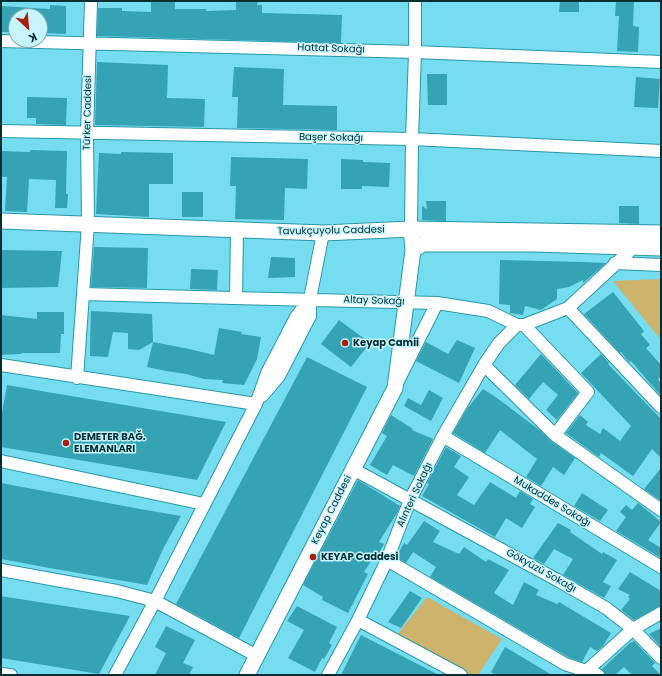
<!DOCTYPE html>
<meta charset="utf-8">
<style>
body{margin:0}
#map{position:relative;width:662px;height:676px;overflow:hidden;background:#75ddef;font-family:Poppins,sans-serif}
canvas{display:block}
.frame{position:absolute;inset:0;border:2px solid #002e35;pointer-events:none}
.north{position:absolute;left:8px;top:8px;width:40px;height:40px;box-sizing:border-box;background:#c6f5fe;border:1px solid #77a5ae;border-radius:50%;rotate:154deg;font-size:11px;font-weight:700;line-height:16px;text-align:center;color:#002e35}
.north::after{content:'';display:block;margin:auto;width:14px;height:18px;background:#ac1c0f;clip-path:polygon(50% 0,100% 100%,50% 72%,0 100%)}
</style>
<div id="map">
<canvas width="662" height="676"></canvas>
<div class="frame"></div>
<div class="north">K</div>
</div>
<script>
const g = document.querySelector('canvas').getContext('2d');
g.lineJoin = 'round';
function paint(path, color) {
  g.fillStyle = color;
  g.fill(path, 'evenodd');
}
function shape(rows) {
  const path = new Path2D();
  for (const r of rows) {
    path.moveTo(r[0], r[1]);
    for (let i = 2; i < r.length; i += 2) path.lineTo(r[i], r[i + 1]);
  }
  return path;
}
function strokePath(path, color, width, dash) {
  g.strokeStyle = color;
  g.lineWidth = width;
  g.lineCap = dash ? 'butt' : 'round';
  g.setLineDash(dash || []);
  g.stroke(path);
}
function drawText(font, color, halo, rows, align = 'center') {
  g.font = font + ' Poppins,sans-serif';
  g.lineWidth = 3;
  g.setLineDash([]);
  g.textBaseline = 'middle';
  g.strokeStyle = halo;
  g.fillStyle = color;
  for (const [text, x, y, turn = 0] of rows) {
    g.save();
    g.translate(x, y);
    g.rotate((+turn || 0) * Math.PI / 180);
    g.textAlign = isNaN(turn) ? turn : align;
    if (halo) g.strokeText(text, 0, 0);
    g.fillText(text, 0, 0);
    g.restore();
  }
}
paint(shape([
 [661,279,661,340,613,281],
 [427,597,502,639,478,675,468,675,396,636]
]), '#cdb36b');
paint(shape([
 [151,1,175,1,175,9,206,9,206,11,236,10,236,1,258,1,257,5,262,5,262,13,342,15,341,43,97,36,98,8,122,8,122,11,151,12],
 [560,1,579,1,579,12,559,12],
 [616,1,634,1,633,26,639,27,638,52,617,51,619,16,615,16],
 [50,5,66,6,66,34,40,33,40,16,16,16,15,32,1,32,1,6,50,9],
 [97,62,168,65,167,98,205,99,204,127,95,125],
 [234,67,284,69,283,105,337,106,337,130,237,128,238,97,232,97],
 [427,74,447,74,447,105,428,105],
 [636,77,660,79,658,108,634,107],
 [27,97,67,98,66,125,36,124,36,118,27,118],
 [30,150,67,151,66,194,68,194,67,208,55,208,56,180,29,179,27,212,5,211,7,177,1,177,1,151,30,152],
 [121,152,173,153,173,184,149,184,149,217,96,214,99,153,121,154],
 [231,157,308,159,307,189,285,188,284,220,235,219,236,186,230,186],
 [341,159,363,160,363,162,390,163,389,187,362,186,362,189,341,189],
 [182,192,203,192,203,217,182,217],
 [426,201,446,201,446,221,422,220,422,206,427,209],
 [619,206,639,206,639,224,619,223],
 [94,247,148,248,147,288,91,287],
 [1,250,62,251,58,287,1,288],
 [271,257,295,258,295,277,268,278],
 [500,260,583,262,606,263,583,283,583,280,569,287,557,289,557,299,541,310,525,306,523,315,510,313,510,305,499,304],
 [191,269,218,270,217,290,190,289],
 [613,292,644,331,641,334,650,345,646,348,661,365,661,377,658,379,661,384,661,396,631,361,629,362,621,352,620,353,584,314],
 [91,311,152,314,153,342,139,350,128,349,128,333,113,332,108,357,90,356,90,343],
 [37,312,64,312,64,334,61,334,60,353,22,353,21,354,1,355,1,315,37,319],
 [339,320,370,343,351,367,321,344],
 [219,328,242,332,241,334,261,337,257,359,244,385,222,383,223,380,204,379,186,374,166,371,147,367,153,342,189,349,214,355],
 [457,340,475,348,459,383,416,361,426,342,448,354],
 [541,354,578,393,557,420,546,410,558,395,543,382,529,399,515,385],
 [601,354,609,363,608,364,661,419,661,458,652,449,633,476,601,453,599,457,566,433,580,415,588,422,586,425,600,434,603,428,620,441,631,426,581,373],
 [307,357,367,387,239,638,176,604],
 [7,385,47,392,226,422,197,480,168,475,1,447,1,419],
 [483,389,497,398,542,432,551,441,575,458,564,475,553,467,541,486,526,477,537,459,500,430,485,453,453,433,467,409],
 [429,390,443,398,431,421,404,406,408,398,421,405],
 [391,415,413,429,412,430,433,439,414,476,393,465,387,475,370,465,387,436,382,433],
 [446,447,461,456,454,467,469,477,457,495,474,505,490,482,516,498,520,491,533,499,530,504,535,507,522,528,506,518,495,537,422,496,429,484,427,483],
 [661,468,661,501,644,489],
 [358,480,400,506,397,513,379,542,384,544,376,559,373,558,364,572,368,574,348,613,322,600,323,597,303,585],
 [1,483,140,509,181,516,163,549,147,585,55,569,1,559],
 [582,493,608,510,600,521,574,506],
 [638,503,661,522,648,540,661,548,661,558,616,531,626,517,620,512,626,505,632,510],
 [424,521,440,531,433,542,459,554,464,547,486,562,488,559,509,570,494,593,513,605,524,582,539,590,536,595,557,604,559,602,611,633,603,646,597,651,590,647,582,662,568,657,430,577,436,567,413,552,406,563,396,557,404,543,407,545],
 [558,523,571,530,570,532,602,554,603,552,617,560,603,582,611,586,604,598,563,575,573,559,554,549,544,564,533,558],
 [630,572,661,591,661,606,634,620,621,610,630,599,628,597,630,595,618,589],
 [410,591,422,598,401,628,388,622],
 [1,596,32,601,130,616,99,674,1,658],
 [297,606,337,627,329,643,332,645,324,659,322,658,315,672,288,658,304,630,287,621],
 [166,626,195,640,183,663,193,667,189,675,155,675,166,653,155,647],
 [661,628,661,647,649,634],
 [361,635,439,675,341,675],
 [634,641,655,663,652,666,661,675,632,675,624,667,615,675,605,675,602,669,630,643],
 [505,647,517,654,552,675,496,675,491,672]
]), '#35a3b4');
const minor = shape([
 [1,41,415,52,661,62],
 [1,131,412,139,661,151],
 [411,229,412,139,415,52,415,1],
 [615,263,661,265],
 [83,294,234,298,437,303,488,311,517,325,524,325,568,308,634,247],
 [236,298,237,230],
 [568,308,661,407],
 [524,325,588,392,555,435],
 [1,365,256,404],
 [484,365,555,435,661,510],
 [77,378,88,224,87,133,91,1],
 [398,381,437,303],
 [262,396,279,376,310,316,310,299,323,233],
 [443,436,661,567],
 [1,461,204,504],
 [353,469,559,581,606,608,633,629,661,658],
 [387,560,565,664,598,675],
 [1,570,117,591,155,601,257,656],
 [358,620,461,675],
 [1,674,11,675],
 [115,675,155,601,256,404,267,373,296,317,310,299],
 [328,675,358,620,387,560,410,500,443,436,484,365,499,343,517,325],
 [582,675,633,629,661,613]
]);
const major = shape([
 [1,221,323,233,411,229,661,233],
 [413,250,423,244,534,244,661,248],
 [247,675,395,388,413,250,411,229]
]);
strokePath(minor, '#2698a9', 14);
strokePath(major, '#2698a9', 17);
strokePath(minor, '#fff', 12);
strokePath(major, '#fff', 15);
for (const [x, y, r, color] of [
 [345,343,4,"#ac1c0f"],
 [66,443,4,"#ac1c0f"],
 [313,557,4,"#ac1c0f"]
]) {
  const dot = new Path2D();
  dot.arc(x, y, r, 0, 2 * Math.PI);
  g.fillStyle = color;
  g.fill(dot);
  strokePath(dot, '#c6f5fe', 1.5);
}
drawText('10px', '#002e35', '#c6f5fe', [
 ["Hattat Sokağı",331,49,2],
 ["Türker Caddesi",88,113,-89],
 ["Başer Sokağı",331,138,1],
 ["Tavukçuyolu Caddesi",331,231,-1],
 ["Altay Sokağı",374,301,2],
 ["Alınteri Sokağı",415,495,-65],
 ["Mukaddes Sokağı",552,502,31],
 ["Keyap Caddesi",332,510,-63],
 ["Gökyüzü Sokağı",541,571,29]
]);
drawText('bold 10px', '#002e35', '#c6f5fe', [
 ["Keyap Camii",353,343],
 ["DEMETER BAĞ.",74,437],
 ["ELEMANLARI",74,449],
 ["KEYAP Caddesi",321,557]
], 'left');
</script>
